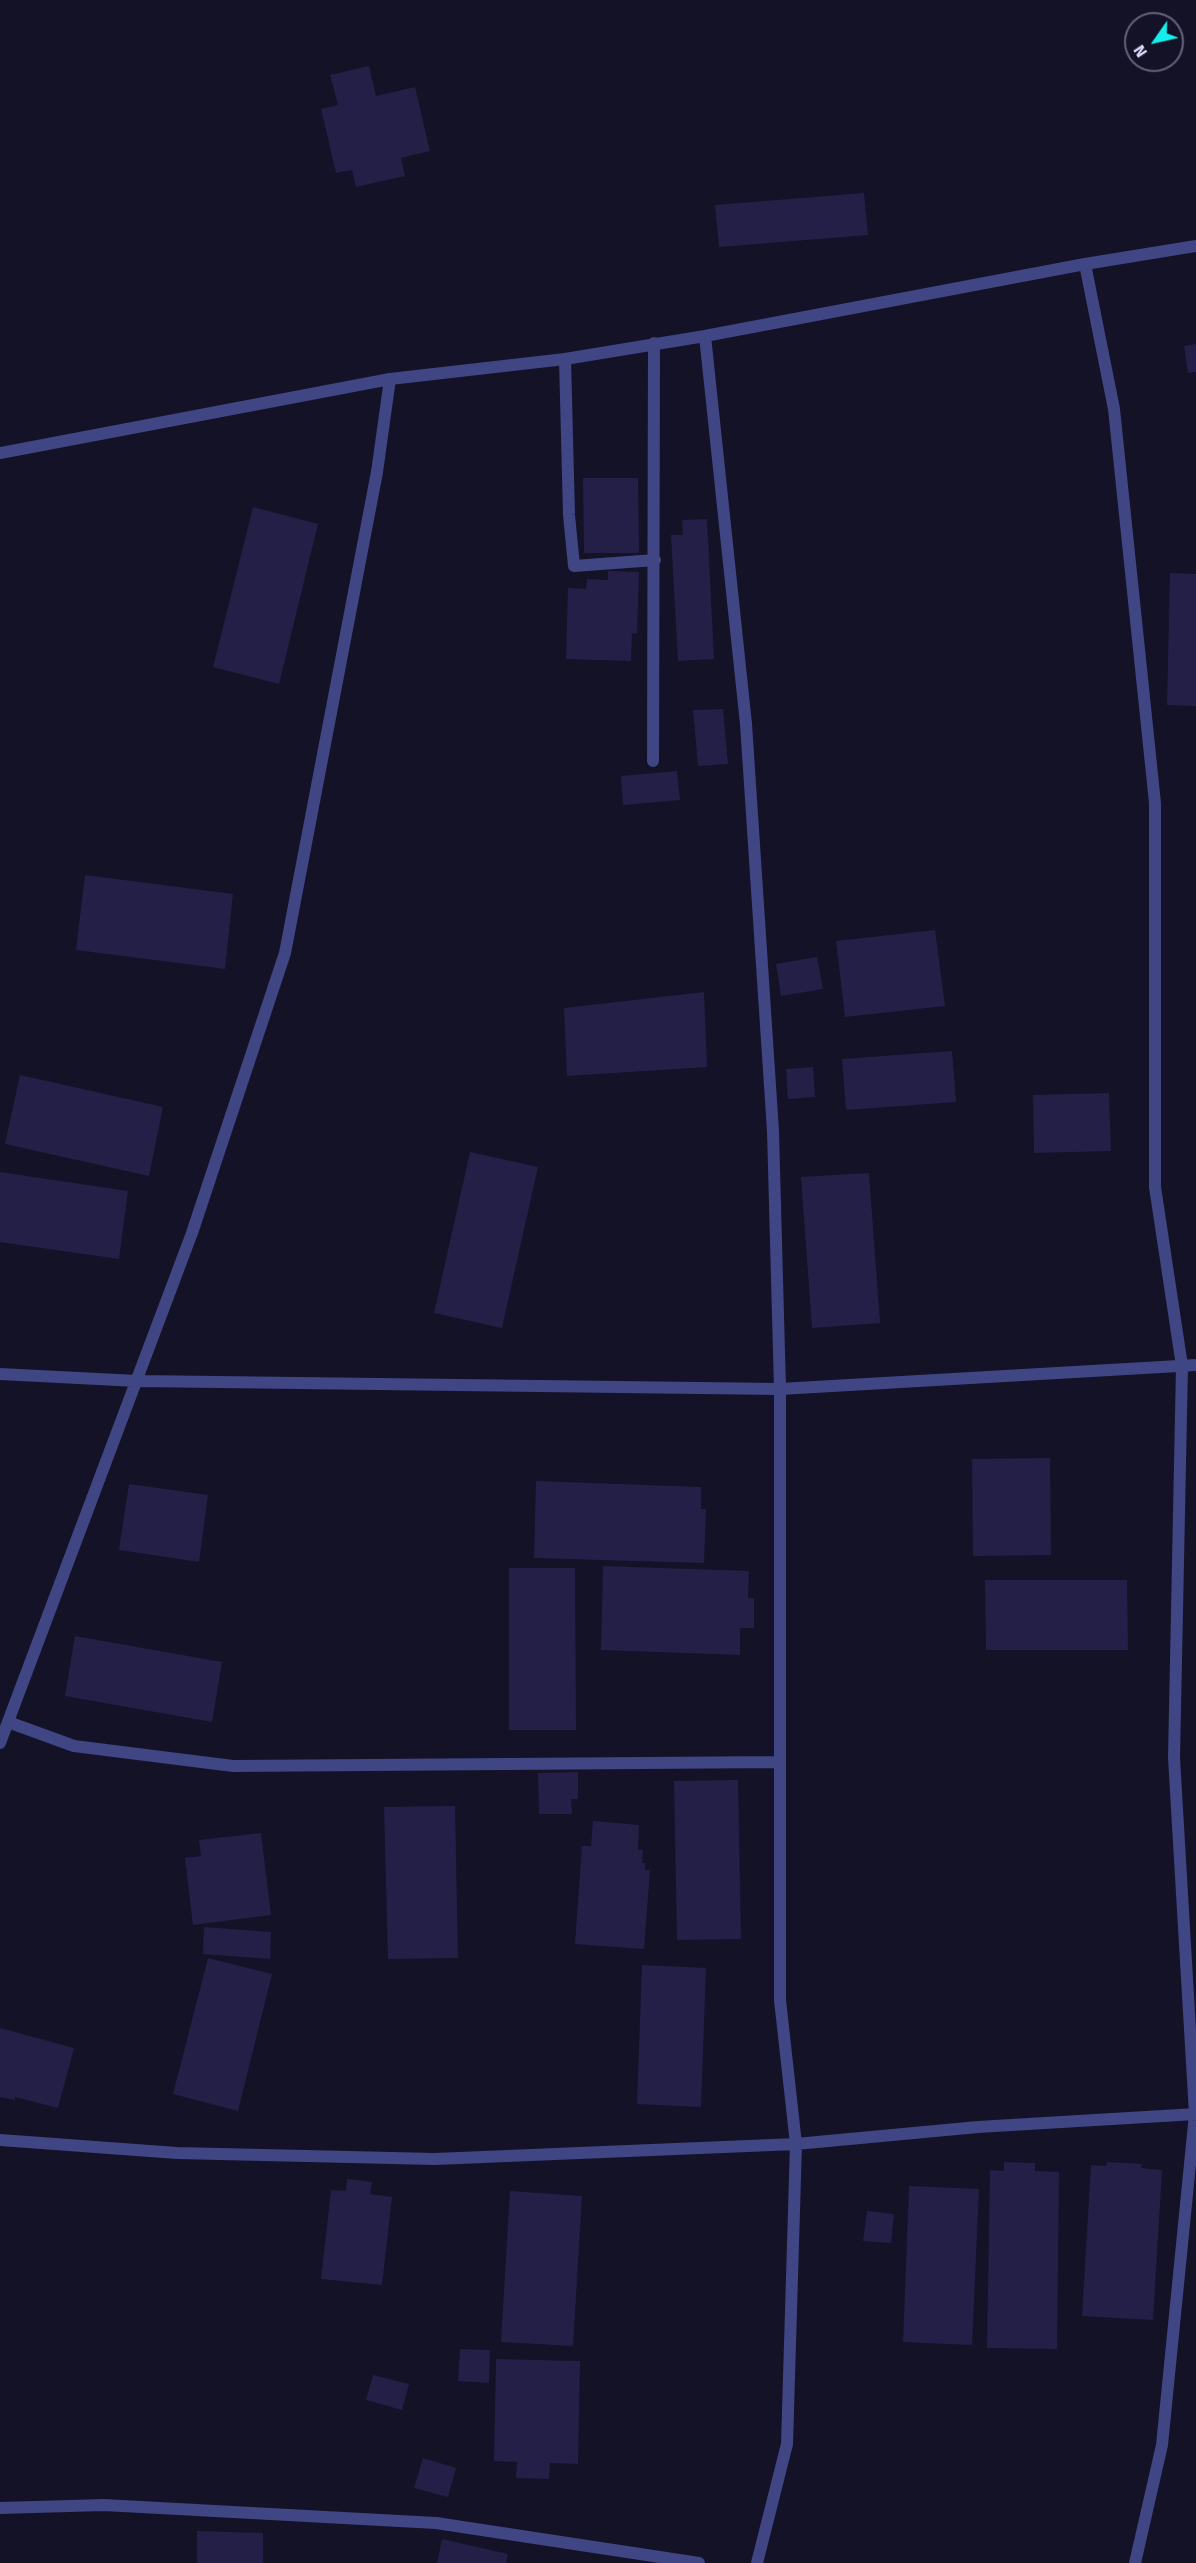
<!DOCTYPE html>
<style>
body{margin:0}
#map{position:relative;width:1196px;height:2563px;overflow:hidden;background:#131227;font-family:"Fira Sans",sans-serif}
canvas{display:block}
.north{position:absolute;left:1124px;top:12px;width:60px;height:60px;box-sizing:border-box;background:#131227;border:2px solid #63627d;border-radius:50%;rotate:236deg;font-size:16px;font-weight:700;line-height:24px;text-align:center;color:#dbdbfd}
.north::after{content:'';display:block;margin:auto;width:21px;height:27px;background:#14efed;clip-path:polygon(50% 0,100% 100%,50% 72%,0 100%)}
</style>
<div id="map">
<canvas width="1196" height="2563"></canvas>
<div class="north">N</div>
</div>
<script>
const g = document.querySelector('canvas').getContext('2d');
g.lineJoin = 'round';
function paint(path, color) {
  g.fillStyle = color;
  g.fill(path, 'evenodd');
}
function shape(rows) {
  const path = new Path2D();
  for (const r of rows) {
    path.moveTo(r[0], r[1]);
    for (let i = 2; i < r.length; i += 2) path.lineTo(r[i], r[i + 1]);
  }
  return path;
}
function strokePath(path, color, width, dash) {
  g.strokeStyle = color;
  g.lineWidth = width;
  g.lineCap = dash ? 'butt' : 'round';
  g.setLineDash(dash || []);
  g.stroke(path);
}
paint(shape([
 [369,66,376,96,415,87,430,151,401,158,405,176,356,187,352,170,336,173,321,109,338,105,330,75],
 [864,193,868,235,719,247,715,205],
 [1196,344,1196,372,1188,373,1184,346],
 [583,478,638,478,639,553,584,553],
 [253,507,318,524,279,684,213,667],
 [707,519,714,659,678,661,671,535,683,535,682,520],
 [608,571,639,572,637,634,632,633,631,661,566,659,568,588,586,589,587,579,608,580],
 [1170,573,1196,574,1196,706,1167,705],
 [723,709,728,764,698,766,693,710],
 [677,771,680,800,623,805,621,776],
 [85,875,233,894,225,969,76,950],
 [935,930,945,1006,845,1017,836,941],
 [817,957,823,989,781,996,776,964],
 [704,992,707,1067,567,1076,564,1008],
 [952,1051,956,1102,846,1110,842,1059],
 [813,1067,815,1097,788,1099,786,1069],
 [20,1075,163,1107,149,1176,5,1144],
 [1109,1093,1111,1151,1034,1153,1033,1095],
 [470,1152,538,1167,502,1328,434,1313],
 [0,1172,128,1191,119,1259,0,1242],
 [869,1173,880,1323,812,1328,801,1177],
 [1050,1458,1051,1555,973,1556,972,1459],
 [536,1481,701,1487,701,1509,706,1509,704,1563,534,1558],
 [129,1484,208,1495,199,1562,119,1550],
 [603,1566,749,1571,748,1598,754,1598,754,1628,740,1628,740,1655,601,1650],
 [509,1568,575,1568,576,1730,509,1730],
 [985,1580,1127,1580,1128,1650,986,1650],
 [75,1636,222,1662,212,1722,65,1696],
 [578,1772,578,1799,571,1799,572,1814,539,1814,538,1773],
 [738,1780,741,1939,677,1940,674,1781],
 [455,1806,458,1958,388,1959,384,1807],
 [593,1821,639,1825,638,1850,643,1850,642,1863,645,1863,645,1870,650,1870,644,1949,575,1944,582,1846,591,1846],
 [261,1833,271,1915,193,1925,185,1858,201,1856,199,1840],
 [204,1927,271,1932,270,1959,203,1954],
 [208,1958,272,1974,238,2111,173,2094],
 [642,1965,706,1968,701,2107,637,2104],
 [0,2028,74,2048,58,2108,15,2097,15,2100,0,2097],
 [1004,2162,1035,2163,1035,2171,1059,2172,1057,2349,987,2348,990,2170,1004,2171],
 [1107,2162,1142,2164,1141,2168,1162,2170,1153,2320,1082,2316,1091,2165,1106,2166],
 [347,2179,372,2182,370,2194,392,2197,382,2285,321,2279,331,2190,346,2191],
 [909,2186,979,2189,972,2345,903,2342],
 [510,2191,582,2196,573,2346,501,2342],
 [867,2211,894,2214,891,2243,863,2241],
 [460,2349,490,2350,489,2383,458,2381],
 [496,2359,580,2361,578,2464,550,2463,549,2479,516,2478,517,2462,494,2461],
 [373,2375,409,2384,402,2410,366,2400],
 [423,2458,456,2468,448,2497,414,2488],
 [197,2531,263,2533,263,2563,197,2563],
 [442,2539,508,2554,506,2563,437,2563]
]), '#231f47');
strokePath(shape([
 [565,359,569,515,574,566,655,560],
 [653,761,654,343]
]), '#404583', 12);
strokePath(shape([
 [1085,264,1114,409,1155,803,1155,1187,1182,1366,1174,1758,1195,2114,1162,2445,1135,2563],
 [705,336,746,724,773,1131,780,1389,780,2000,796,2144,787,2444,757,2563],
 [0,1374,137,1381,780,1389,1196,1365],
 [8,1722,74,1746,233,1766,780,1762],
 [0,1743,192,1233,285,953,377,472,390,379],
 [0,2140,177,2153,435,2159,796,2144,978,2127,1196,2114],
 [0,2508,104,2505,436,2523,699,2563]
]), '#404583', 12);
strokePath(shape([
 [0,453,390,379,565,359,705,336,1085,264,1196,246]
]), '#404583', 12);
</script>
